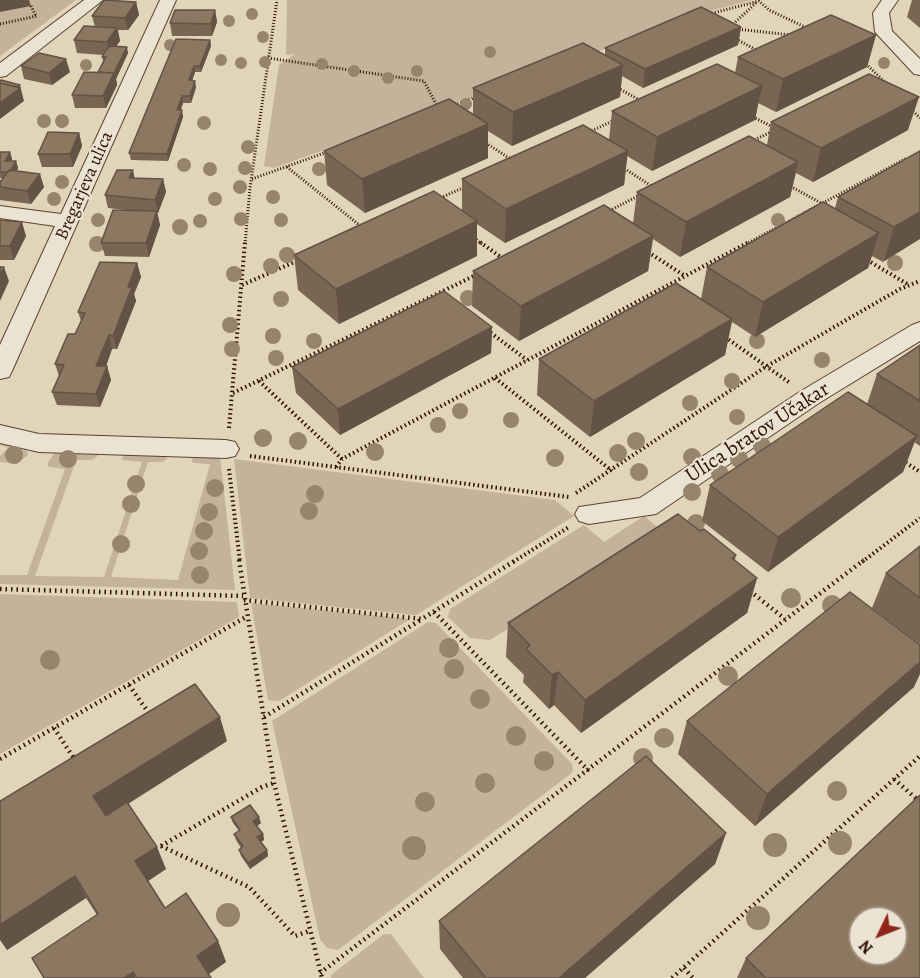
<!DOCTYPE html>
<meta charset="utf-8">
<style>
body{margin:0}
#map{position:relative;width:920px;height:978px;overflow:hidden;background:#e0d4b9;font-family:Alegreya,serif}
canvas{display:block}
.north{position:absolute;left:848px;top:906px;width:60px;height:60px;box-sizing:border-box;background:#ebe3d2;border:2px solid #a08f7e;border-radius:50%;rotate:227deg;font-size:16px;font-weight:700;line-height:24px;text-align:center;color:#301201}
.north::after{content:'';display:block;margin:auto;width:21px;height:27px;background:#8f2418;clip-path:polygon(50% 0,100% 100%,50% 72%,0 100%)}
</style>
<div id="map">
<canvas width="920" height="978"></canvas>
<div class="north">N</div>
</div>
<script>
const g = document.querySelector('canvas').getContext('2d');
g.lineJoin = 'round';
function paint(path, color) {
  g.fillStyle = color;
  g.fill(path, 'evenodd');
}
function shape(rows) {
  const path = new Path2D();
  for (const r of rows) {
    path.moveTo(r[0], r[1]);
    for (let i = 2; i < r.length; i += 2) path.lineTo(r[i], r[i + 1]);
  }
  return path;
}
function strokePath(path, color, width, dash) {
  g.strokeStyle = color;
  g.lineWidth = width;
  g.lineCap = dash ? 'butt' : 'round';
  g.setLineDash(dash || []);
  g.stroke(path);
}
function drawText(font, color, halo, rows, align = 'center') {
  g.font = font + ' Alegreya,serif';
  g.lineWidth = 4.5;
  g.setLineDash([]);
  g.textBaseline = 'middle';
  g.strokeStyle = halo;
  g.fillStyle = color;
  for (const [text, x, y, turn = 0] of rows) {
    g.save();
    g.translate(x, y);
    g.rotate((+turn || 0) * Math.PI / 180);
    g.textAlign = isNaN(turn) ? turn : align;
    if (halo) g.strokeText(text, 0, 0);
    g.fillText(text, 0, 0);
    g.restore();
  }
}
paint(shape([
 [27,0,76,0,0,56,0,12,30,6],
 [287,0,752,0,710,11,274,168,264,166,279,65,295,54,286,55],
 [0,442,27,451,28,455,17,464,0,462,0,456,8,448,0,445],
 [55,452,96,454,98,456,91,460,76,460,35,576,104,577,142,462,122,460,124,454,166,456,167,459,162,462,148,462,111,577,178,580,210,464,194,463,191,460,195,456,220,456,235,590,0,584,0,575,27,575,65,469,49,467,47,464],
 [234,459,555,500,574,516,416,615,250,598],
 [644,516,686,550,655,536,490,640,470,638,448,617,450,609,584,525,604,542],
 [0,594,237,602,239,617,0,754],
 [251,603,410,619,279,701,274,701,268,700],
 [428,622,436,623,572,764,573,772,338,950,327,948,320,939,272,721],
 [384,934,391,934,424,978,331,978,331,975]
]), '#c2b39a');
const minor = shape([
 [84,0,103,0,6,76,0,77,0,63,84,0],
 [160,0,176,0,12,371,9,377,0,379,0,345,55,226,0,218,0,206,61,214,160,0],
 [882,0,898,0,889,13,892,31,920,59,920,75,914,74,875,32,873,13,882,0],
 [920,322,920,341,819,403,656,514,589,524,579,521,575,514,579,507,640,498,801,391,912,325,920,322],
 [0,425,39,434,226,440,235,442,239,449,235,456,226,458,39,452,0,443,0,425]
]);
strokePath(minor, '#5c422f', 2);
strokePath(shape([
 [31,6,36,16],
 [709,14,759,1,769,10,809,29],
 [0,24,37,16],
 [731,26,756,3],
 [736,29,791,35],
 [736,39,758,51],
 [268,58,424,81,438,108],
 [866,64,887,84],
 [618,88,643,102],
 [452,106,476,97],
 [911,109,920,118],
 [753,117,773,127],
 [589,132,615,120],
 [752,141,773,131],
 [486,143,512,160],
 [287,167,363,228],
 [622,167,653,187],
 [252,179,327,152],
 [788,185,821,203],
 [438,199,467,186],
 [607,212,640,195],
 [474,238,482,244],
 [245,244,250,188,277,0],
 [746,244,907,158]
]), '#301201', 3, [1, 2]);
strokePath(shape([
 [480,242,505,260],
 [648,252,685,276],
 [867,260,909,285],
 [242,285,299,260],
 [487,330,527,360],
 [725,337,790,383],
 [495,378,612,471],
 [259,381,342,459],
 [233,393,476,275],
 [229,428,245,242],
 [250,456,569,497],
 [902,460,920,472],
 [336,467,342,459,749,242],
 [229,469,240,562],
 [576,493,767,366,900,289,920,281],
 [513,562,569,527],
 [862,562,920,518]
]), '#301201', 4, [1.5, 3]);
strokePath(shape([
 [239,560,274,783,322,978],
 [0,589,243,596],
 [750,591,785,619],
 [244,600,422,619,516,560],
 [434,612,589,771],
 [129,685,151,716],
 [264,717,422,619],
 [54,728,75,760],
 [0,759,246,617],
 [894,779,920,802],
 [161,846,249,887,295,936,309,931],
 [161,846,262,787,274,783],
 [684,968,693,978],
 [320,973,864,560],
 [672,978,920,756]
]), '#301201', 4.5, [1.5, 4]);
paint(minor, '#ebe3d2');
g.fillStyle = '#97846d';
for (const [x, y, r] of [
 [252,14,6],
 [229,21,6],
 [263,37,6],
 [170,45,6],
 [490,52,6],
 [221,60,6],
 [265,62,6],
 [241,63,6],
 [884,63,6],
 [322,64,6],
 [86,65,6],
 [354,71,6],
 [417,71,6],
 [388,78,6],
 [466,104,6],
 [44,121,7],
 [62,121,7],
 [204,123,7],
 [248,147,7],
 [184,165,7],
 [245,168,7],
 [210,169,7],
 [319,169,7],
 [62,182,7],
 [240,187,7],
 [273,197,7],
 [54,199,7],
 [215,199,7],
 [241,219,7],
 [98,220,7],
 [281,220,7],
 [778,220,7],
 [200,221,7],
 [180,227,8],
 [97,244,8],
 [287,255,8],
 [895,263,8],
 [271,266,8],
 [234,274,8],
 [468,298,8],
 [281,299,8],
 [230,325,8],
 [273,336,8],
 [314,341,8],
 [757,341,8],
 [232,349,8],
 [276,358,8],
 [822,360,8],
 [732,381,8],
 [690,403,8],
 [460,411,8],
 [737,417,8],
 [511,420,8],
 [438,425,8],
 [263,438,9],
 [298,441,9],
 [636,441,9],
 [762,446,9],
 [375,452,9],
 [618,453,9],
 [14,455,9],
 [692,457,9],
 [555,458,9],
 [68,459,9],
 [739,459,9],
 [639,472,9],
 [720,474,9],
 [136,484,9],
 [215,488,9],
 [692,492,9],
 [315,494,9],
 [131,504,9],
 [309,511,9],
 [209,512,9],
 [696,523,9],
 [204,531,9],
 [121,544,9],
 [199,551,9],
 [200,575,9],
 [791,598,10],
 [832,605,10],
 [449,648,10],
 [50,660,10],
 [454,669,10],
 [728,676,10],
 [480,699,10],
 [516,736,10],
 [664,738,10],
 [643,758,10],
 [544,761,10],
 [485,783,10],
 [837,791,10],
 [425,802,10],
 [840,843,12],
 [775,845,12],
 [414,848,12],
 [228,915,12],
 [758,918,12]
]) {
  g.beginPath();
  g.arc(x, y, r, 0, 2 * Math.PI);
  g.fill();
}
paint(shape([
 [912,0,920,0,920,28,907,17],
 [136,2,139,15,128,30,118,30,120,41,116,46,128,53,116,79,117,85,106,108,75,108,72,95,98,72,103,61,102,57,103,55,77,53,74,40,95,27,92,16],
 [215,10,217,22,212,36,172,36,170,23],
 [741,27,738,45,643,88,622,76,620,97,512,146,488,131,488,158,365,213,327,185,324,151,473,114,473,88,605,55,605,48],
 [876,35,867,67,776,112,758,103,755,120,652,171,627,156,624,185,505,243,477,224,477,256,339,324,298,290,294,255,462,211,462,179,609,140,612,111,735,73,738,57],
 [210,40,211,46,201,72,195,72,192,81,196,87,191,103,183,103,181,110,183,117,168,161,131,160,129,153],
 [21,66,70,72,52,85,24,79],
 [771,122,908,130,813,182,796,173,790,197,680,257,653,239,648,271,519,341,472,306,473,271,633,223,637,192,767,145],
 [79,133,82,146,73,167,42,167,38,154],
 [920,151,883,262,872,256,868,268,755,337,732,322,725,355,590,437,537,395,539,359,701,299,707,267,835,208,838,197],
 [0,152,10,152,12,159,11,161,16,161,18,168,17,171,44,187,31,204,0,200,0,182,2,178,0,178],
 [134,178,163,179,166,192,158,213,157,213,160,225,149,257,105,256,101,243,133,211,108,208,105,195],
 [0,220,26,236,14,260,0,260],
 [137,263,141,277,134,294,136,301,117,349,112,349,106,366,107,366,111,380,100,407,57,405,52,392,59,376,55,364,75,334,81,321,78,312],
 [492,327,491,353,340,435,296,393,292,367],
 [920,345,920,446,914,442,903,472,768,572,702,521,710,485,867,404,877,374],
 [700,531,736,555,735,560,757,578,747,613,581,733,554,705,549,709,523,682,524,675,506,657,508,623],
 [920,546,920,644,872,608,886,573],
 [914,687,755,826,678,754,687,721],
 [227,741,128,804,166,869,148,881,165,908,218,941,226,962,97,915,86,898,7,950,0,801],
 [231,817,261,823,257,826,263,834,264,840,261,842,267,850,268,856,250,869,241,856,239,850,241,848,236,840,234,834,239,831,233,823],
 [726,833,715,864,585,978,463,978,440,949,439,921],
 [746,958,920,978,737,978]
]), '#786653');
paint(shape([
 [0,0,29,0,31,6,0,12],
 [136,2,139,15,128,30,125,18],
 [215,10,217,22,212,36,211,24],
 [741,27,738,45,643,88,645,69],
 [117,28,120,41,110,55,107,42],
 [876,35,867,67,776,112,783,79],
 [210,40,211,46,201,72,200,66],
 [127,47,128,53,116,79,117,85,106,108,103,96],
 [66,59,70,72,52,85,49,73],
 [623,65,620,97,512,146,513,112],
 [194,66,195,72,190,87,189,80],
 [195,81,196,87,191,103,190,96],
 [20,85,24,101,0,119,0,103,14,89],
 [762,86,755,120,652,171,657,137],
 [182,96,183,103,178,117,177,110],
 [919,97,908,130,813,182,821,148],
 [182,110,183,117,168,161,167,154],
 [488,124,488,158,365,213,362,179],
 [79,133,82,146,73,167,70,154],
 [628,151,624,185,505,243,506,209],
 [10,152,12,159,7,168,5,161],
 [16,161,18,168,12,179,10,172],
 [798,162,790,197,680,257,686,222],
 [133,170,136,184,129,178],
 [40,174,44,187,31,204,27,191],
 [163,179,166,192,158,213,155,200],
 [157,211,160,225,149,257,146,243],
 [920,212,920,239,883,262,894,227],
 [477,221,477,256,339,324,336,289],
 [22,222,26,236,14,260,10,246],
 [879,233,868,268,755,337,763,302],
 [653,236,648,271,519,341,521,306],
 [137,263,141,277,134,294,136,301,117,349,113,336,128,287],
 [4,267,9,281,0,301,0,276],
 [732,319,725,355,590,437,594,401],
 [492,327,491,353,340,435,338,409],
 [109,335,112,349,101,380,96,366],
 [107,366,111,380,100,407,96,394],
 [917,436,903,472,768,572,778,537],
 [757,578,747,613,581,733,585,700],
 [920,662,920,674,914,687,755,826,767,794],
 [558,672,554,705,549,709,552,675],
 [220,717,227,741,103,819,93,796],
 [259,817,261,823,255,827,253,821],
 [726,833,715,864,585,978,559,978],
 [263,834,264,840,259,843,257,837],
 [157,847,166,869,145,883,135,861],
 [267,850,268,856,250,869,248,863],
 [75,876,86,898,7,950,0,940,0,925],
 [218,941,226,962,205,977,197,956],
 [133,972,136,978,124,978]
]), '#625344');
const building = shape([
 [104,0,136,2,125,18,92,16,104,0],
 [701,7,741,27,645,69,605,48,701,7],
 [175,10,215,10,211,24,170,23,175,10],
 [831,15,876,35,783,79,738,57,831,15],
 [84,26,117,28,107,42,74,40,84,26],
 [176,39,210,40,200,66,194,66,189,80,195,81,190,96,182,96,177,110,182,110,167,154,129,153,176,39],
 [583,43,623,65,513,112,473,88,583,43],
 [111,46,127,47,114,73,98,72,106,57,102,57,106,50,111,46],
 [39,53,66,59,49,73,21,66,39,53],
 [717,64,762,86,657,137,612,111,717,64],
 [84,72,114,73,103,96,72,95,84,72],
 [869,74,919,97,821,148,771,122,869,74],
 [1,80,20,85,17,87,0,83,0,81,1,80],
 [0,83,20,88,0,103,0,83],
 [449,99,488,124,362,179,324,151,449,99],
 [583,125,628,151,506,209,462,179,583,125],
 [48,132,79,133,70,154,38,154,48,132],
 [749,136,798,162,686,222,637,192,749,136],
 [920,151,920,212,894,227,838,197,920,151],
 [0,152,10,152,5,161,16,161,11,170,9,170,8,172,0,172,0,152],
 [9,170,40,174,27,191,0,187,0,182,9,170],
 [117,170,133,170,129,178,163,179,155,200,105,195,117,170],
 [434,191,477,221,336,289,294,255,434,191],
 [823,202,879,233,763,302,707,267,823,202],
 [604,205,653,236,521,306,473,271,604,205],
 [113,210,157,211,146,243,101,243,113,210],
 [0,220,22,222,10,246,0,246,0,220],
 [100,262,137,263,128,287,132,287,113,336,109,335,96,366,107,366,96,394,52,392,64,365,55,364,68,334,75,334,85,313,78,312,100,262],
 [0,267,4,267,0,276,0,267],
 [676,283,732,319,594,401,539,359,676,283],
 [444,291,492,327,338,409,292,367,444,291],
 [920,345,920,401,877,374,920,345],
 [848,392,917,436,778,537,710,485,848,392],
 [678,514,700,531,704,529,736,555,732,558,757,578,585,700,558,672,552,675,526,649,530,645,508,623,678,514],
 [920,546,920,598,886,573,920,546],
 [850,592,920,645,920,662,767,794,687,721,850,592],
 [195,684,220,717,93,796,106,816,127,802,157,847,135,861,165,908,186,893,218,941,197,956,211,978,137,978,133,972,124,978,44,978,32,958,98,914,75,876,0,925,0,801,195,684],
 [646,756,726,833,559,978,486,978,439,921,646,756],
 [920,795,920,976,919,978,766,978,746,958,920,795],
 [860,918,896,918,896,954,860,954,860,918],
 [250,805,259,817,253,821,263,834,257,837,267,850,248,863,239,850,243,846,234,834,240,830,231,817,250,805]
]);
paint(building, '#8c7761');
strokePath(building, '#625344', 1.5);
drawText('18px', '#301201', '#ebe3d2', [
 ["Bregarjeva ulica",85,186,-66]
]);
drawText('21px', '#301201', '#ebe3d2', [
 ["Ulica bratov Učakar",758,433,-33]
]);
</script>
